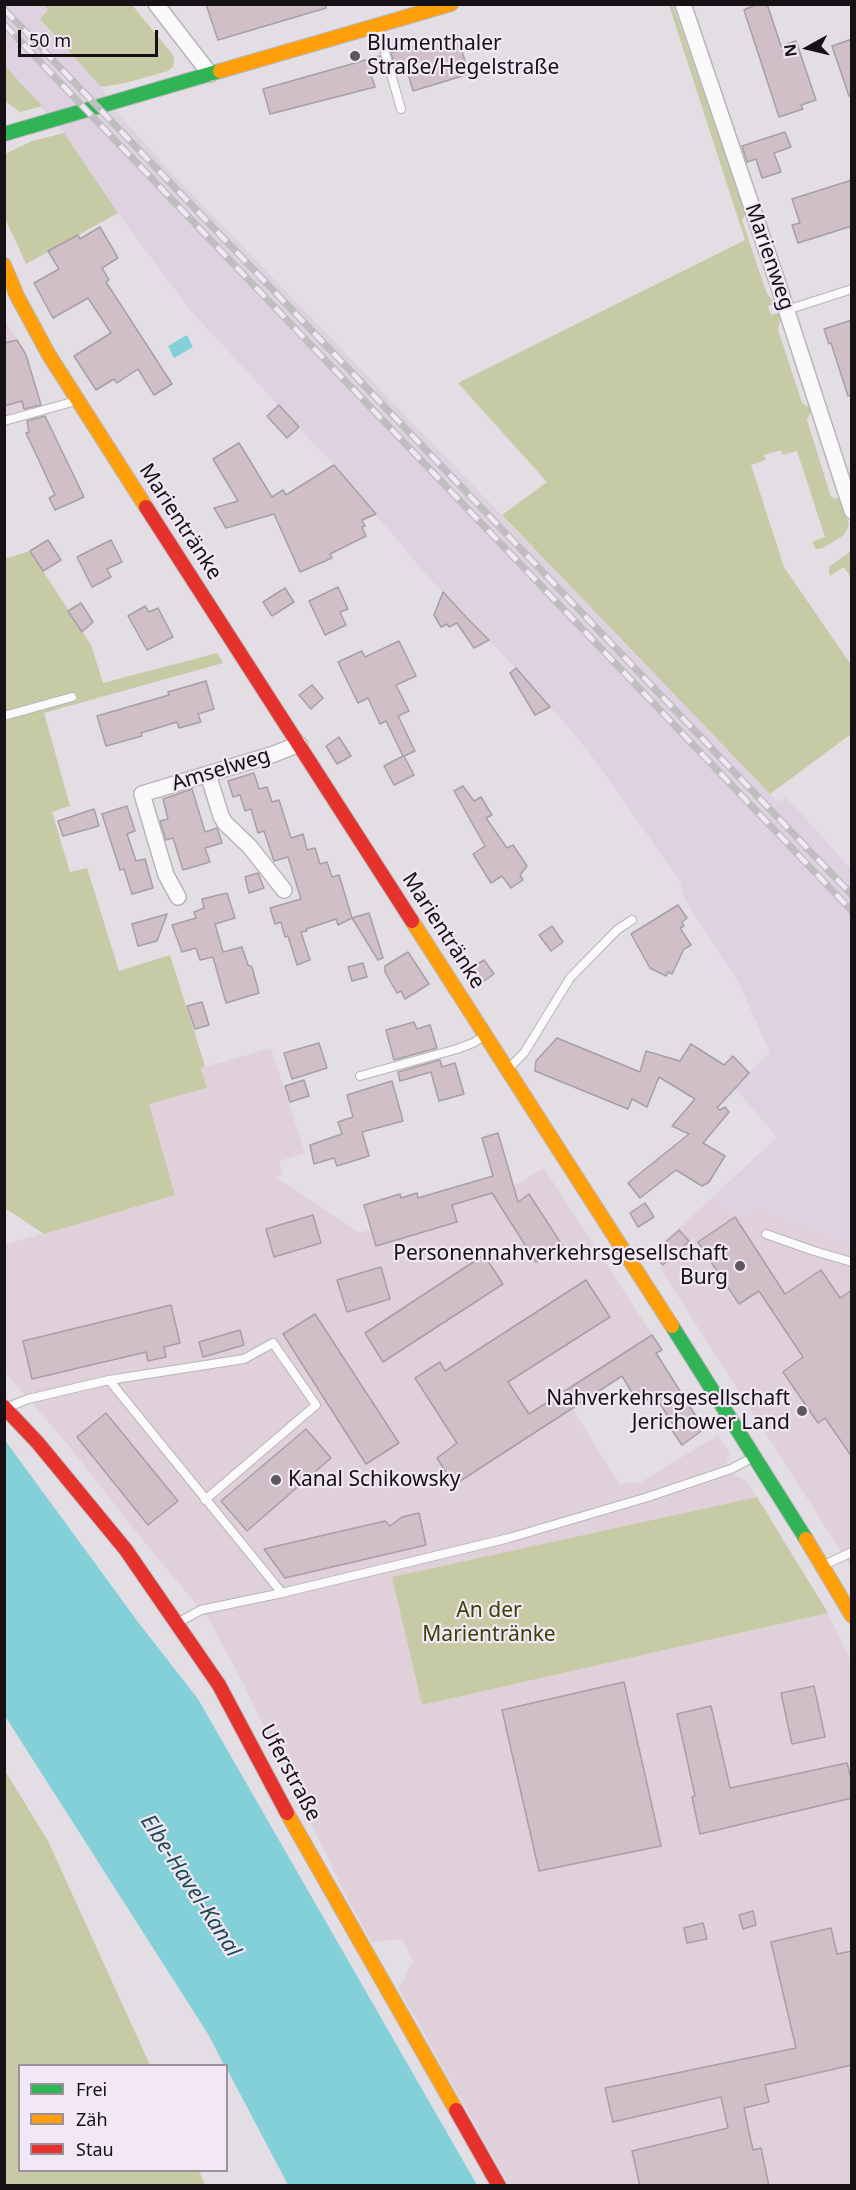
<!DOCTYPE html>
<meta charset="utf-8">
<style>
body{margin:0}
#map{position:relative;width:856px;height:2190px;overflow:hidden;background:#e3dde4;font-family:"Noto Sans",sans-serif}
canvas{display:block}
.frame{position:absolute;inset:0;border:6px solid #151115;pointer-events:none}
.legend{position:absolute;left:18px;top:2064px;width:210px;height:108px;box-sizing:border-box;background:#f2e7f4;border:2px solid #9a919b;margin:0;padding:8px 10px;list-style:none;font-size:18px;color:#151115}
.legend li{display:flex;align-items:center;gap:12px;height:30px}
.legend b{width:30px;border:2px solid #9a919b}
.north{position:absolute;left:778px;top:18px;width:60px;height:60px;-webkit-text-stroke:4px #f2e7f4;paint-order:stroke;rotate:262deg;font-size:16px;font-weight:700;line-height:24px;text-align:center;color:#151115}
.north::after{content:'';display:block;margin:auto;width:21px;height:27px;background:#151115;clip-path:polygon(50% 0,100% 100%,50% 72%,0 100%)}
.scale{position:absolute;left:18px;top:30px;width:140px;height:27px;box-sizing:border-box;border:3px solid #151115;border-top:0;padding-left:8px;font-size:18px;line-height:21px;white-space:nowrap;color:#151115;-webkit-text-stroke:4px #f2e7f4;paint-order:stroke}
</style>
<div id="map">
<canvas width="856" height="2190"></canvas>
<div class="frame"></div>
<ul class="legend">
<li><b style="height:8px;background:#30b455"></b>Frei</li>
<li><b style="height:8px;background:#ff9f0a"></b>Zäh</li>
<li><b style="height:8px;background:#e5322d"></b>Stau</li>
</ul>
<div class="north">N</div>
<div class="scale">50 m</div>
</div>
<script>
const g = document.querySelector('canvas').getContext('2d');
g.lineJoin = 'round';
function paint(path, color) {
  g.fillStyle = color;
  g.fill(path, 'evenodd');
}
function shape(rows) {
  const path = new Path2D();
  for (const r of rows) {
    path.moveTo(r[0], r[1]);
    for (let i = 2; i < r.length; i += 2) path.lineTo(r[i], r[i + 1]);
  }
  return path;
}
function strokePath(path, color, width, dash) {
  g.strokeStyle = color;
  g.lineWidth = width;
  g.lineCap = dash ? 'butt' : 'round';
  g.setLineDash(dash || []);
  g.stroke(path);
}
function drawText(font, color, halo, rows, align = 'center') {
  g.font = font + ' "Noto Sans",sans-serif';
  g.lineWidth = 4.5;
  g.setLineDash([]);
  g.textBaseline = 'middle';
  g.strokeStyle = halo;
  g.fillStyle = color;
  for (const [text, x, y, turn = 0] of rows) {
    g.save();
    g.translate(x, y);
    g.rotate((+turn || 0) * Math.PI / 180);
    g.textAlign = isNaN(turn) ? turn : align;
    if (halo) g.strokeText(text, 0, 0);
    g.fillText(text, 0, 0);
    g.restore();
  }
}
paint(shape([
 [4,319,26,355,41,405,5,415],
 [271,1048,305,1153,279,1161,283,1174,276,1177,359,1233,513,1187,544,1168,662,1350,572,1408,619,1484,641,1482,718,1435,730,1454,726,1461,737,1477,746,1480,757,1497,393,1577,422,1705,828,1613,852,1663,851,2185,509,2185,399,1989,413,1961,402,1939,372,1942,348,1900,241,1679,208,1618,141,1538,69,1446,5,1372,4,1245,175,1195,149,1104,207,1088,201,1068],
 [716,1194,729,1210,748,1218,754,1205,851,1244,851,1567,660,1268,663,1265,652,1254]
]), '#e0d0da');
paint(shape([
 [5,5,44,5,49,10,40,20,101,87,120,116,165,166,770,794,778,802,786,797,851,869,851,1244,755,1205,749,1218,729,1210,716,1194,777,1137,734,1087,770,1053,739,983,685,900,680,881,586,748,526,679,430,579,334,465,190,310,118,213,64,133,5,66]
]), '#ded2e0');
paint(shape([
 [44,5,132,5,173,55,174,62,173,67,168,71,125,83,101,87,40,19,48,10],
 [669,5,673,5,746,214,742,220,767,294,776,304,768,306,771,315,779,313,781,318,778,329,802,403,810,408,811,411,807,420,831,497,839,499,849,525,844,535,823,548,816,549,812,542,825,537,797,451,783,455,781,450,764,455,766,460,751,465,784,567,851,665,851,734,770,794,502,515,547,482,458,383,745,240],
 [4,66,5,66,42,106,20,112,5,101],
 [64,133,118,213,26,264,5,218,5,154,32,141],
 [30,551,91,645,103,683,217,653,223,663,44,713,70,806,52,812,70,872,87,868,119,971,170,955,205,1066,201,1068,207,1088,149,1104,175,1195,44,1234,5,1208,4,559],
 [851,551,851,578,844,567,830,576,829,572,830,566],
 [757,1497,828,1613,422,1705,392,1577],
 [4,1769,48,1841,150,2065,20,2066,20,2170,199,2171,205,2185,5,2185]
]), '#c6cba6');
paint(shape([
 [187,335,193,347,174,358,168,346],
 [4,1439,138,1622,198,1699,477,2185,288,2185,227,2069,226,2066,224,2065,208,2034,5,1716]
]), '#84d0d8');
const building = shape([
 [206,4,325,4,326,8,218,40,206,4],
 [757,4,767,4,781,46,796,41,816,100,801,105,803,109,779,117,744,10,757,4],
 [457,35,469,74,413,91,406,66,396,69,391,53,457,35],
 [852,39,852,96,849,96,832,46,852,39],
 [380,56,384,72,371,75,375,87,270,114,263,89,380,56],
 [785,132,791,147,774,153,781,172,762,178,756,159,747,162,742,146,785,132],
 [852,180,852,226,798,243,792,225,800,223,792,199,852,180],
 [100,227,118,258,102,268,109,280,106,282,172,384,154,395,138,369,117,383,114,379,96,390,74,356,111,333,88,298,53,318,34,283,59,269,48,251,78,235,80,239,100,227],
 [852,320,852,395,848,396,831,343,829,344,824,329,852,320],
 [17,340,26,355,41,405,24,409,22,401,4,406,4,343,17,340],
 [279,405,299,427,287,438,267,416,279,405],
 [45,416,84,497,55,510,49,498,55,495,26,433,29,432,27,421,45,416],
 [239,443,272,497,283,490,286,495,334,465,376,514,362,520,365,526,362,527,366,536,330,554,332,558,300,572,274,514,226,528,214,508,238,501,213,459,239,443],
 [48,540,61,560,43,571,30,551,48,540],
 [111,540,122,562,107,569,111,577,92,587,77,557,111,540],
 [338,587,348,609,340,612,346,625,325,635,309,601,338,587],
 [285,588,294,602,272,616,263,602,285,588],
 [443,592,467,618,489,640,474,648,457,623,449,627,447,624,441,627,434,615,443,592],
 [81,603,93,622,82,632,68,611,81,603],
 [145,606,149,612,158,608,173,637,147,650,128,616,145,606],
 [399,641,416,676,396,685,409,711,398,716,415,751,404,756,414,775,394,785,384,766,403,756,386,721,380,724,368,698,358,703,338,662,362,651,365,657,399,641],
 [516,668,550,707,535,715,510,673,516,668],
 [206,681,214,709,198,714,201,722,179,728,177,722,141,733,142,736,106,746,97,716,169,695,168,692,206,681],
 [312,685,323,698,311,709,299,695,312,685],
 [339,737,351,756,337,764,326,746,339,737],
 [254,773,259,789,267,787,272,802,279,800,291,838,303,834,307,850,315,848,320,864,327,862,332,877,339,875,352,918,369,913,383,958,378,960,352,918,338,925,336,919,306,929,307,931,301,932,310,960,297,965,288,936,285,937,281,922,275,924,270,908,301,899,288,857,274,861,264,831,258,833,251,809,245,811,240,795,233,797,228,781,254,773],
 [463,786,474,801,481,797,492,815,486,818,507,848,513,845,527,866,520,875,523,880,511,888,502,876,491,883,473,854,485,846,454,791,463,786],
 [192,789,205,832,217,828,222,843,205,848,210,862,183,870,173,838,166,840,160,821,168,819,163,799,192,789],
 [127,806,135,831,127,834,136,861,145,859,153,888,132,894,124,869,120,870,102,814,127,806],
 [94,809,99,826,63,836,58,821,94,809],
 [258,873,264,888,249,893,245,877,258,873],
 [227,893,235,918,215,924,223,952,242,947,248,965,252,967,259,993,226,1003,213,957,200,960,196,948,182,952,172,925,196,918,194,912,204,908,202,899,227,893],
 [678,905,687,918,682,922,684,926,680,928,691,945,684,949,672,974,668,972,666,976,650,968,631,934,678,905],
 [167,914,157,941,138,946,132,924,167,914],
 [552,926,563,942,551,951,539,935,552,926],
 [408,952,429,984,405,999,401,991,397,993,385,972,385,966,408,952],
 [484,960,494,974,481,983,471,968,484,960],
 [363,963,367,977,352,981,348,967,363,963],
 [202,1002,209,1025,195,1029,187,1006,202,1002],
 [414,1022,417,1029,430,1025,437,1048,394,1060,386,1030,414,1022],
 [557,1038,640,1072,646,1051,680,1061,691,1044,724,1065,733,1056,749,1073,717,1108,720,1110,725,1107,729,1112,703,1143,725,1156,709,1182,702,1186,676,1170,640,1198,628,1183,689,1134,672,1126,695,1099,659,1077,647,1107,632,1099,628,1109,535,1071,536,1061,557,1038],
 [319,1043,327,1068,292,1079,284,1053,319,1043],
 [440,1060,442,1067,455,1063,464,1094,439,1101,431,1072,400,1081,398,1072,440,1060],
 [304,1080,309,1096,290,1102,285,1086,304,1080],
 [392,1081,403,1121,362,1132,369,1156,337,1166,334,1158,314,1164,310,1145,342,1134,338,1122,353,1117,347,1095,392,1081],
 [498,1133,518,1202,529,1194,562,1245,536,1262,492,1193,452,1205,457,1222,376,1246,364,1205,400,1194,401,1198,417,1193,418,1198,493,1176,482,1138,498,1133],
 [645,1203,654,1217,638,1227,630,1213,645,1203],
 [313,1215,321,1243,274,1257,266,1229,313,1215],
 [735,1217,785,1294,821,1270,840,1298,852,1290,852,1457,825,1418,818,1423,783,1372,803,1357,759,1291,739,1304,698,1242,735,1217],
 [679,1230,689,1241,663,1265,652,1254,679,1230],
 [484,1255,503,1284,383,1362,365,1333,484,1255],
 [381,1267,390,1299,347,1312,337,1280,381,1267],
 [586,1280,610,1317,508,1382,529,1414,652,1335,662,1350,656,1353,704,1429,682,1445,671,1429,674,1426,657,1399,650,1403,642,1391,634,1396,622,1376,454,1485,437,1458,457,1443,415,1378,440,1362,445,1371,586,1280],
 [171,1305,180,1343,164,1347,166,1357,148,1361,146,1352,32,1379,23,1341,171,1305],
 [315,1314,399,1443,366,1464,283,1334,315,1314],
 [240,1330,244,1345,203,1357,199,1342,240,1330],
 [106,1413,178,1501,148,1525,77,1437,106,1413],
 [306,1429,331,1458,247,1531,221,1501,306,1429],
 [419,1513,426,1545,285,1578,264,1549,385,1521,390,1526,402,1517,419,1513],
 [624,1682,661,1846,539,1871,502,1710,624,1682],
 [814,1686,825,1737,792,1744,781,1693,814,1686],
 [711,1706,730,1788,847,1763,852,1783,852,1798,700,1834,692,1797,695,1796,677,1714,711,1706],
 [753,1911,756,1925,743,1929,739,1915,753,1911],
 [703,1923,707,1939,687,1943,684,1928,703,1923],
 [831,1928,837,1954,852,1951,852,2065,765,2085,769,2102,744,2108,753,2150,761,2148,769,2186,640,2186,632,2151,728,2128,721,2097,613,2122,605,2088,796,2048,771,1942,831,1928]
]);
paint(building, '#d1bfc8');
strokePath(building, '#a5a0a4', 1.5);
const lane = shape([
 [378,28,401,109],
 [787,310,852,289],
 [4,421,76,401],
 [4,716,72,697],
 [508,1069,524,1053,570,978,617,930,632,920],
 [360,1076,457,1049,473,1043,484,1036],
 [766,1234,814,1251,852,1262],
 [109,1380,282,1593],
 [8,1407,28,1399,109,1380,244,1359,273,1343,316,1405,205,1500],
 [824,1565,852,1552],
 [179,1622,201,1610,282,1593,509,1538,648,1497,731,1469,754,1457]
]);
const street = shape([
 [156,4,210,74],
 [683,4,777,281,852,511],
 [208,774,221,816,225,823,250,847,284,890],
 [178,897,166,875,142,794,274,754,299,744]
]);
const fast = shape([
 [4,134,220,71],
 [672,1326,806,1539]
]);
const slow = shape([
 [220,71,451,4],
 [4,265,17,296,49,355,146,507],
 [412,921,672,1326],
 [806,1539,852,1616],
 [287,1813,456,2110]
]);
const jam = shape([
 [146,507,412,921],
 [4,1407,38,1443,126,1550,219,1685,287,1813],
 [456,2110,499,2186]
]);
strokePath(lane, '#b9b4ba', 10);
strokePath(street, '#b9b4ba', 18);
strokePath(fast, '#b9b4ba', 16);
strokePath(slow, '#b9b4ba', 16);
strokePath(jam, '#b9b4ba', 16);
strokePath(lane, '#fbfafb', 8);
strokePath(street, '#fbfafb', 15);
strokePath(fast, '#30b455', 14);
strokePath(slow, '#ff9f0a', 14);
strokePath(jam, '#e5322d', 14);
const rail = shape([
 [4,9,852,895],
 [4,24,852,911]
]);
strokePath(rail, '#bebebf', 7);
strokePath(rail, '#f2e7f4', 4.5, [14]);
for (const [x, y, r, color] of [
 [355,56,6,"#5d585d"],
 [740,1266,6,"#5d585d"],
 [802,1411,6,"#5d585d"],
 [276,1480,6,"#5d585d"]
]) {
  const dot = new Path2D();
  dot.arc(x, y, r, 0, 2 * Math.PI);
  g.fillStyle = color;
  g.fill(dot);
  strokePath(dot, '#f2e7f4', 2);
}
drawText('21px', '#151115', '#f2e7f4', [
 ["Blumenthaler",367,44],
 ["Straße/Hegelstraße",367,68],
 ["Personennahverkehrsgesellschaft",728,1254,"right"],
 ["Burg",728,1278,"right"],
 ["Nahverkehrsgesellschaft",790,1399,"right"],
 ["Jerichower Land",790,1423,"right"],
 ["Kanal Schikowsky",288,1480]
], 'left');
drawText('21px', '#151115', '#f2e7f4', [
 ["Marienweg",769,257,71],
 ["Marientränke",180,522,57],
 ["Amselweg",221,770,-17],
 ["Marientränke",443,931,57],
 ["Uferstraße",290,1773,62]
]);
drawText('21px', '#394206', '#f2e7f4', [
 ["An der",489,1611],
 ["Marientränke",489,1635]
]);
drawText('italic 22px', '#1c4d51', '#f2e7f4', [
 ["Elbe-Havel-Kanal",190,1886,57]
]);
</script>
